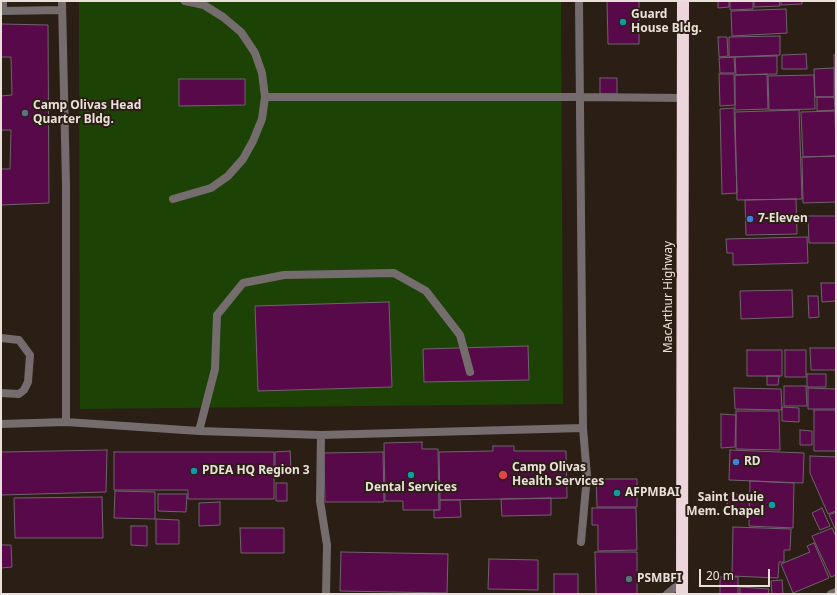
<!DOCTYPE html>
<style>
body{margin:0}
#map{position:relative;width:837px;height:595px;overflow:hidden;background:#2b1e15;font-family:"Noto Sans",sans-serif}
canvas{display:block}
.frame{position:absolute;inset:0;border:2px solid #e9e0da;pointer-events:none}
.scale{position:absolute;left:699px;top:569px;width:71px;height:18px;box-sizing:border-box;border:2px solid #e9e0da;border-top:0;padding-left:5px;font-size:12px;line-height:14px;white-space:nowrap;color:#e9e0da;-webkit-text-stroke:3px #2b1e15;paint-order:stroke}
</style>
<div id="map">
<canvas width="837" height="595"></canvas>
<div class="frame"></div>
<div class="scale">20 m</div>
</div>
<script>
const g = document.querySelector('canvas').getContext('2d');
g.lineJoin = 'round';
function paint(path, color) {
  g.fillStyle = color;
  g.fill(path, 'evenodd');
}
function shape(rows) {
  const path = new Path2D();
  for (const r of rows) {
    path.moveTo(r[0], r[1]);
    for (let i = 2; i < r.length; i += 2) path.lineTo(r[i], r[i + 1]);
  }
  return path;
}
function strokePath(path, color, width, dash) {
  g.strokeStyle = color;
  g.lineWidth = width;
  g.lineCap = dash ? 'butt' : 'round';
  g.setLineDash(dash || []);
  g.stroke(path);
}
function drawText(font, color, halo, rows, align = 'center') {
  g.font = font + ' "Noto Sans",sans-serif';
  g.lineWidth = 4;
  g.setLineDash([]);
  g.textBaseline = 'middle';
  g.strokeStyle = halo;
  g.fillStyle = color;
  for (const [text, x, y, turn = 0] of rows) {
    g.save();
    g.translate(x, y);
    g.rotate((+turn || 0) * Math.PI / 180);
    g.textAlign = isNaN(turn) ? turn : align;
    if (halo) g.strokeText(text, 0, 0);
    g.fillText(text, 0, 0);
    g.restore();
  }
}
paint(shape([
 [79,1,561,1,563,404,80,409]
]), '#1d4206');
const building = shape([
 [607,1,639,1,639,44,608,44,607,1],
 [718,1,729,1,729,7,718,8,718,1],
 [730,1,753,1,753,9,730,10,730,1],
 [754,1,779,1,780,6,754,7,754,1],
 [781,1,802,1,802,4,781,5,781,1],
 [786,9,787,33,732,36,731,11,786,9],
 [1,24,48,25,49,203,1,205,1,169,10,169,11,130,1,130,1,96,12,95,11,57,1,57,1,24],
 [780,36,780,55,729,57,729,37,780,36],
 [718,37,727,37,728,56,719,57,718,37],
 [806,54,807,69,782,69,782,55,806,54],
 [834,55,836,55,836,101,835,101,834,55],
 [777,56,777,74,736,75,735,57,777,56],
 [734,57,735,73,720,73,719,58,734,57],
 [834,68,834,97,815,97,814,69,834,68],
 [719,74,734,74,735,105,720,106,719,74],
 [767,74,768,109,735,110,735,75,767,74],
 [814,75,815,109,769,110,768,76,814,75],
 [600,78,617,78,617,94,600,94,600,78],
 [179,79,245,79,245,105,179,106,179,79],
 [817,97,834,97,835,110,817,111,817,97],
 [734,108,737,193,722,194,720,109,734,108],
 [799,110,802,199,737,200,735,112,799,110],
 [835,111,836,156,803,157,801,112,835,111],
 [836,156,836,202,803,203,802,157,836,156],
 [796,199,797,234,746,235,745,200,796,199],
 [808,216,836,216,836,243,809,243,808,216],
 [807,237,808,263,733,265,733,253,727,253,726,239,807,237],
 [821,283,836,283,836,301,822,302,821,283],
 [792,290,793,317,741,319,740,291,792,290],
 [808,296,818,296,819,317,809,318,808,296],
 [389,302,392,387,258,391,255,306,389,302],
 [528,346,529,380,424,382,423,349,528,346],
 [810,348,836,348,836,370,811,370,810,348],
 [747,350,782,350,782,376,747,376,747,350],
 [785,350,806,350,806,377,785,377,785,350],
 [807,374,826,374,826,387,807,387,807,374],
 [767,376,779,376,778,385,767,385,767,376],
 [784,386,806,386,807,406,784,406,784,386],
 [734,388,781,389,782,410,735,409,734,388],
 [808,388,836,389,836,409,808,409,808,388],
 [782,407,799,408,799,422,782,421,782,407],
 [814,410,836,410,836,451,814,451,814,410],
 [736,411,779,411,780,450,736,449,736,411],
 [721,414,736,415,735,447,721,448,721,414],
 [800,430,812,431,812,445,800,445,800,430],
 [422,442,422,449,438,449,439,510,403,510,403,501,385,501,384,443,422,442],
 [493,446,514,446,514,451,566,451,567,498,440,500,439,452,493,451,493,446],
 [107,450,106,492,1,495,1,452,107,450],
 [730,450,804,453,803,483,729,480,730,450],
 [290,451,291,470,275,470,275,452,290,451],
 [114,452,274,452,274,499,188,499,188,490,114,490,114,452],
 [383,452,384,502,325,502,324,453,383,452],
 [810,456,836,457,836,511,828,514,810,473,810,456],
 [596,479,637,479,637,507,597,507,596,479],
 [750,481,794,483,793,528,749,526,750,481],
 [276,483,287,483,287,501,276,501,276,483],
 [115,491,155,492,155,519,114,518,115,491],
 [158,494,187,494,186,512,158,511,158,494],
 [728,494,750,495,749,510,727,509,728,494],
 [102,497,103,538,15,538,14,498,102,497],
 [551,498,551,515,502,516,501,499,551,498],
 [440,500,460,500,461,517,434,518,434,510,440,510,440,500],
 [220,502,220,525,199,526,199,503,220,502],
 [592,508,636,508,637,550,598,551,598,525,592,525,592,508],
 [822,508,830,526,820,530,812,513,822,508],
 [836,512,836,531,829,515,836,512],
 [156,519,179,520,179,544,156,544,156,519],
 [131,526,147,526,147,546,131,545,131,526],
 [733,527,791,529,790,550,784,550,784,562,779,562,778,578,732,576,733,527],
 [240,528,284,528,284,553,241,553,240,528],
 [832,528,836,537,836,575,831,577,812,536,832,528],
 [814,543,829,578,793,593,781,564,810,552,807,546,814,543],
 [1,545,11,545,12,567,1,568,1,545],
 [341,552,448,554,447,593,340,591,341,552],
 [595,552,637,552,637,594,596,594,595,552],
 [489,559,538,560,538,590,488,589,489,559],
 [554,574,578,574,578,594,554,594,554,574],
 [720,577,738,577,738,594,720,594,720,577],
 [782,580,783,594,772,594,771,581,782,580],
 [740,587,769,589,768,594,740,594,740,587]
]);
paint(building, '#57094a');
strokePath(building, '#72626e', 1);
strokePath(shape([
 [62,1,66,185,66,422],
 [579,1,583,428,587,476,581,542],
 [1,11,62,10],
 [3,11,3,1],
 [580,97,683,98],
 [1,338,19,340,30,355,28,382,24,390,19,394,1,393],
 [1,424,66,422,199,431,321,435,583,428],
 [199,431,215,369,217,315,243,283,284,275,394,273,426,291,460,335,470,372],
 [321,435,320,501,327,545,326,594]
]), '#756c6e', 8);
strokePath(shape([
 [265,97,580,97],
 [173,199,211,188,228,176,243,159,253,141,262,119,265,97,262,73,255,53,241,32,223,17,204,5,185,1],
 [667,594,683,581],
 [831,594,836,592]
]), '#756c6e', 8);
strokePath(shape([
 [682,594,683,1]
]), '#edd6db', 12);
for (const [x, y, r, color] of [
 [623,22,4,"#0f9aa8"],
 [25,113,4,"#5c6f8a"],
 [750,219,4,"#3f7fe0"],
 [736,462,4,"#3f7fe0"],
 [194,471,4,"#0f9aa8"],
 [411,475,4,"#0f9aa8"],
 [503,475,5,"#e0444e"],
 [617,493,4,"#0f9aa8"],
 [772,505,4,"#0f9aa8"],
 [629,579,4,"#5c6f8a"]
]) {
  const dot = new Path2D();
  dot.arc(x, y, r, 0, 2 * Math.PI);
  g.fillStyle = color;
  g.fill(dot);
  strokePath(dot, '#2b1e15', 1.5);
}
drawText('bold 12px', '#e9e0da', '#2b1e15', [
 ["Guard",631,15],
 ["House Bldg.",631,29],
 ["Camp Olivas Head",33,106],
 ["Quarter Bldg.",33,120],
 ["7-Eleven",758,219],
 ["RD",744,462],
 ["Camp Olivas",512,468],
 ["Health Services",512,482],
 ["PDEA HQ Region 3",202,471],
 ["Dental Services",411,488,"center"],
 ["AFPMBAI",625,493],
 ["Saint Louie",764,498,"right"],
 ["Mem. Chapel",764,512,"right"],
 ["PSMBFI",637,579]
], 'left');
drawText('12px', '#e9e0da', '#2b1e15', [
 ["MacArthur Highway",669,297,-90]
]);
</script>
